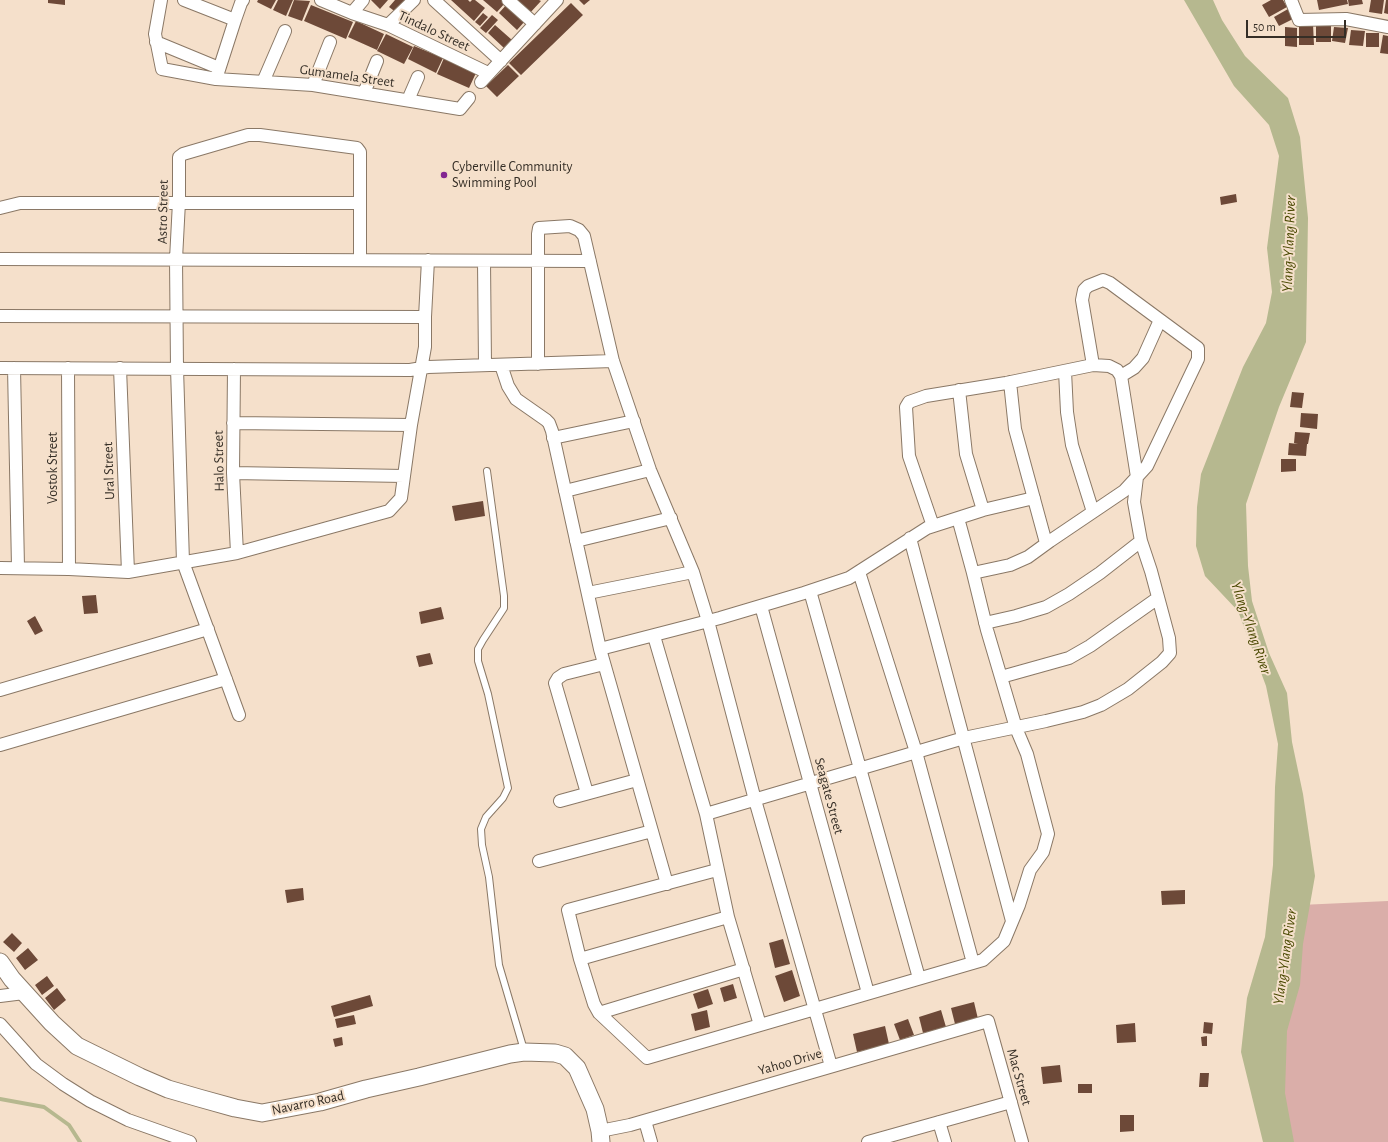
<!DOCTYPE html>
<style>
body{margin:0}
#map{position:relative;width:1388px;height:1142px;overflow:hidden;background:#f5e0cb;font-family:"Alegreya Sans",sans-serif}
canvas{display:block}
.scale{position:absolute;left:1246px;top:20px;width:100px;height:18px;box-sizing:border-box;border:2px solid #352e26;border-top:0;padding-left:5px;font-size:12px;line-height:14px;white-space:nowrap;color:#352e26;-webkit-text-stroke:3px #f5e0cb;paint-order:stroke}
</style>
<div id="map">
<canvas width="1388" height="1142"></canvas>
<div class="scale">50 m</div>
</div>
<script>
const g = document.querySelector('canvas').getContext('2d');
g.lineJoin = 'round';
function paint(path, color) {
  g.fillStyle = color;
  g.fill(path, 'evenodd');
}
function shape(rows) {
  const path = new Path2D();
  for (const r of rows) {
    path.moveTo(r[0], r[1]);
    for (let i = 2; i < r.length; i += 2) path.lineTo(r[i], r[i + 1]);
  }
  return path;
}
function strokePath(path, color, width, dash) {
  g.strokeStyle = color;
  g.lineWidth = width;
  g.lineCap = dash ? 'butt' : 'round';
  g.setLineDash(dash || []);
  g.stroke(path);
}
function drawText(font, color, halo, rows, align = 'center') {
  g.font = font + ' "Alegreya Sans",sans-serif';
  g.lineWidth = 4;
  g.setLineDash([]);
  g.textBaseline = 'middle';
  g.strokeStyle = halo;
  g.fillStyle = color;
  for (const [text, x, y, turn = 0] of rows) {
    g.save();
    g.translate(x, y);
    g.rotate((+turn || 0) * Math.PI / 180);
    g.textAlign = isNaN(turn) ? turn : align;
    if (halo) g.strokeText(text, 0, 0);
    g.fillText(text, 0, 0);
    g.restore();
  }
}
paint(shape([
 [1388,901,1388,1142,1280,1142,1278,906]
]), '#daaea9');
paint(shape([
 [1184,0,1213,0,1222,20,1245,56,1288,98,1300,137,1308,218,1306,342,1279,407,1246,504,1248,566,1252,601,1269,653,1287,693,1292,742,1303,794,1315,876,1303,944,1300,985,1287,1031,1285,1093,1294,1142,1263,1142,1241,1052,1247,998,1265,937,1273,865,1275,787,1278,744,1266,686,1238,611,1205,576,1196,546,1197,507,1201,474,1243,367,1266,323,1272,292,1267,248,1279,156,1269,125,1234,86]
]), '#b6b88f');
strokePath(shape([
 [0,1099,44,1107,69,1125,80,1142]
]), '#b6b88f', 4);
paint(shape([
 [48,0,65,0,65,5,48,3],
 [258,0,276,0,271,9,257,2],
 [278,0,293,0,286,16,273,10],
 [294,0,310,1,302,21,288,16],
 [371,0,388,0,380,9],
 [395,0,409,0,397,13,389,7],
 [451,0,468,0,470,2,472,0,475,0,485,8,474,21],
 [483,0,502,0,505,3,497,12],
 [514,0,539,0,541,1,529,14],
 [579,0,590,0,584,5],
 [1271,0,1283,0,1287,7,1269,17,1262,5],
 [1317,0,1347,0,1348,4,1319,10],
 [1348,0,1362,0,1363,4,1349,6],
 [1371,0,1384,0,1382,14,1369,12],
 [1386,0,1388,0,1388,14,1384,13],
 [571,3,583,15,521,75,509,63],
 [507,4,525,21,517,30,499,13],
 [311,5,353,22,346,39,304,21],
 [1288,9,1293,19,1279,26,1274,17],
 [483,13,488,17,480,26,475,22],
 [492,15,498,20,486,33,480,28],
 [356,21,384,34,377,50,348,37],
 [1299,24,1313,24,1314,45,1299,45],
 [1316,24,1331,24,1331,42,1316,42],
 [495,25,512,40,504,48,488,33],
 [1285,27,1297,28,1297,47,1285,46],
 [1334,27,1348,28,1345,43,1332,41],
 [1351,30,1365,31,1363,46,1349,45],
 [1366,33,1379,33,1379,47,1366,47],
 [386,34,413,47,404,64,377,51],
 [1383,35,1388,36,1388,54,1380,53],
 [414,46,443,58,436,73,408,59],
 [444,58,476,73,469,88,437,74],
 [508,65,519,76,497,97,486,86],
 [1236,194,1237,202,1221,205,1220,197],
 [1292,392,1304,393,1302,408,1290,407],
 [1301,413,1318,414,1317,429,1300,427],
 [1295,432,1310,433,1308,444,1307,444,1306,456,1288,455,1289,443,1298,444,1294,443],
 [1281,459,1296,459,1296,471,1281,472],
 [483,501,485,516,455,521,452,506],
 [96,595,98,613,84,614,82,596],
 [441,607,444,619,421,624,419,612],
 [35,616,43,631,35,635,27,621],
 [430,653,433,664,419,667,416,656],
 [303,888,304,900,287,903,285,890],
 [1185,890,1185,904,1162,905,1161,891],
 [12,933,22,943,14,952,3,942],
 [783,939,790,964,775,968,769,943],
 [28,948,38,960,25,970,16,958],
 [792,970,800,996,784,1002,775,976],
 [47,976,54,986,42,995,35,985],
 [733,984,737,998,724,1002,720,988],
 [57,988,66,1000,54,1010,45,998],
 [708,989,713,1004,698,1009,693,994],
 [370,995,373,1006,334,1017,331,1006],
 [974,1002,978,1019,955,1024,951,1008],
 [707,1010,710,1027,695,1031,691,1014],
 [941,1010,946,1027,923,1033,919,1017],
 [354,1015,356,1024,337,1028,335,1019],
 [908,1019,914,1035,900,1040,894,1024],
 [1204,1022,1213,1023,1212,1034,1203,1033],
 [1135,1023,1136,1042,1117,1043,1116,1025],
 [885,1026,889,1044,857,1052,853,1034],
 [1207,1036,1207,1046,1202,1046,1201,1037],
 [342,1037,343,1045,335,1047,333,1039],
 [1060,1065,1062,1082,1043,1084,1041,1067],
 [1200,1073,1209,1073,1208,1087,1199,1087],
 [1078,1084,1092,1084,1092,1093,1078,1093],
 [1120,1115,1134,1115,1134,1131,1120,1132]
]), '#6d4938');
const lane = shape([
 [487,471,504,596,504,608,483,640,478,649,478,661,488,694,508,788,503,798,486,817,481,829,482,845,489,877,499,965,524,1050]
]);
const street = shape([
 [161,0,155,34,162,69,216,79,313,85,460,109,469,98],
 [184,0,235,20],
 [321,0,352,13,388,25,488,73],
 [434,0,501,61],
 [508,0,535,24],
 [1291,0,1299,20,1346,19,1388,27],
 [352,13,363,0],
 [388,25,414,0],
 [156,42,219,68],
 [216,79,235,20,241,3,243,0],
 [263,82,285,31],
 [481,82,557,0],
 [313,85,330,42],
 [364,93,377,61],
 [408,100,418,77],
 [0,208,20,203,360,203],
 [0,259,590,261],
 [484,261,485,365],
 [0,316,425,317],
 [538,364,538,234,539,228,570,226,579,230,584,236,613,361,650,470,693,572,708,621,755,800,831,1066],
 [501,365,508,386,516,399,546,420,549,423,552,431,600,649,667,884],
 [0,368,410,370,428,367,613,361],
 [14,368,18,567],
 [68,368,69,569],
 [120,368,128,572],
 [234,369,233,473,237,553],
 [1065,371,1067,412,1072,445,1093,512],
 [1121,376,1134,368,1143,358,1160,320],
 [1010,382,1015,429,1046,543],
 [959,390,966,454,983,510],
 [233,423,411,425],
 [553,438,634,421],
 [233,473,404,476],
 [565,491,650,470],
 [910,538,1012,921],
 [576,541,671,518],
 [0,568,69,569,128,572,237,553,389,511,401,498,411,425,425,347,425,317,428,260],
 [859,572,916,752,973,963],
 [973,573,1010,565,1028,557,1050,541,1124,491,1147,466,1198,359,1198,348,1110,283,1103,280,1088,286,1084,290,1082,300,1093,365],
 [810,591,919,978],
 [588,593,693,572],
 [761,606,868,993],
 [985,623,1016,616,1046,607,1069,594,1100,573,1141,541],
 [654,636,706,814,728,917,760,1025],
 [600,649,720,618,804,593,849,578,927,528,983,510,1034,498],
 [1001,677,1069,658,1090,646,1158,598],
 [0,690,208,629],
 [239,715,183,562,177,368,176,259,179,202,179,157,183,154,248,135,260,135,357,148,360,152,360,260],
 [0,745,226,679],
 [587,793,555,683,558,678,564,674,604,664],
 [560,801,637,780],
 [706,814,964,738,1046,721,1083,712,1101,705,1128,689,1162,662,1170,653,1169,638,1151,571,1141,541,1134,502,1137,477,1121,376,1117,370,1109,366,1093,365,1006,383,926,396,909,402,906,407,909,456,933,526],
 [539,861,652,831],
 [717,870,568,910,580,959,594,1004,599,1013,647,1058,983,960,1004,941,1019,905,1030,870,1043,852,1048,834,1027,754,1016,728,987,630,973,573,958,518],
 [580,959,728,917],
 [0,996,24,993],
 [599,1013,744,969],
 [0,1024,36,1064,63,1084,90,1101,128,1120,190,1142],
 [645,1121,651,1142],
 [939,1122,945,1142],
 [600,1131,630,1125,988,1021,1022,1142],
 [868,1142,1011,1102]
]);
const secondary = shape([
 [0,962,12,979,52,1023,77,1046,140,1077,168,1089,199,1098,235,1108,262,1113,320,1102,366,1089,419,1077,510,1054,524,1052,555,1053,565,1056,577,1068,595,1109,600,1131,601,1142]
]);
strokePath(lane, '#8a7866', 8);
strokePath(street, '#8a7866', 14);
strokePath(secondary, '#8a7866', 19);
strokePath(lane, '#fff', 6);
strokePath(street, '#fff', 12);
strokePath(secondary, '#fff', 17);
for (const [x, y, r, color] of [
 [444,175,4,"#832692"]
]) {
  const dot = new Path2D();
  dot.arc(x, y, r, 0, 2 * Math.PI);
  g.fillStyle = color;
  g.fill(dot);
  strokePath(dot, '#f5e0cb', 1.5);
}
drawText('14px', '#352e26', '#f5e0cb', [
 ["Tindalo Street",434,31,25],
 ["Gumamela Street",347,76,8],
 ["Astro Street",163,212,-89],
 ["Halo Street",219,461,-91],
 ["Vostok Street",53,468,-90],
 ["Ural Street",109,471,-92],
 ["Seagate Street",829,796,75],
 ["Yahoo Drive",790,1062,-16],
 ["Mac Street",1019,1077,74],
 ["Navarro Road",308,1103,-12]
]);
drawText('14px', '#352e26', '#f5e0cb', [
 ["Cyberville Community",452,167],
 ["Swimming Pool",452,183]
], 'left');
drawText('italic 15px', '#494800', '#f5e0cb', [
 ["Ylang-Ylang River",1289,244,-88],
 ["Ylang-Ylang River",1251,628,71],
 ["Ylang-Ylang River",1285,957,-82]
]);
</script>
